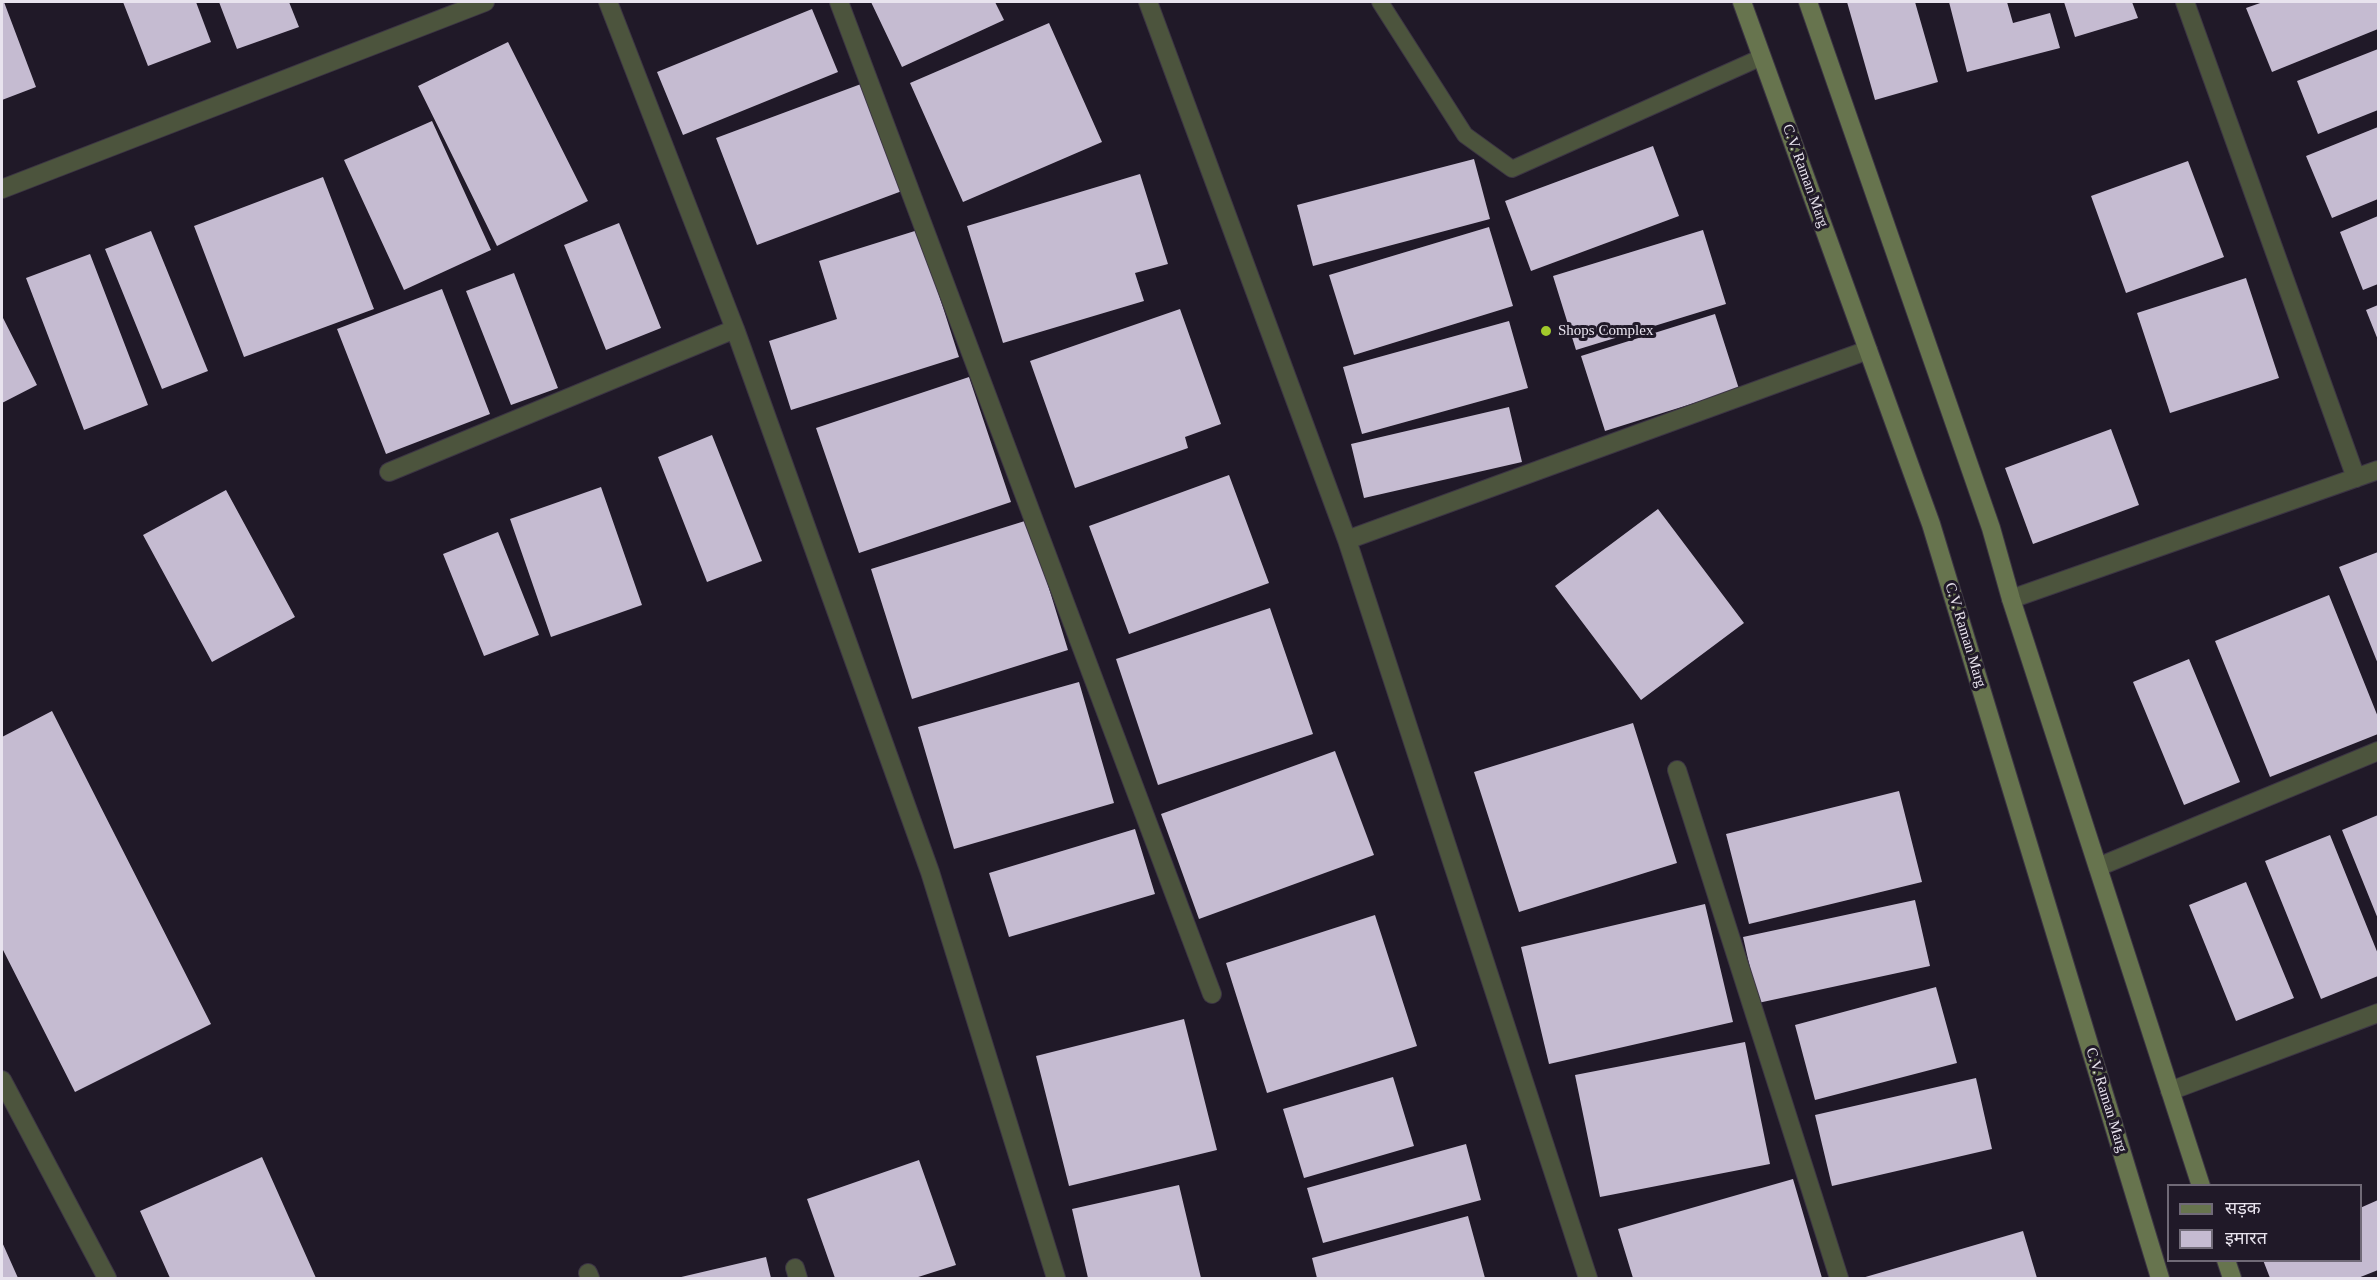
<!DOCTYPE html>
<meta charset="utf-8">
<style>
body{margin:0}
#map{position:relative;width:2380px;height:1280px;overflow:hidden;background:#201928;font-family:"Times New Roman","Noto Sans Devanagari",serif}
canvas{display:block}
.frame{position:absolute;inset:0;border:3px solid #e8e3ee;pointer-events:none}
.legend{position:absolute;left:2167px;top:1184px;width:195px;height:78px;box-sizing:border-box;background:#201928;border:2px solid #706a77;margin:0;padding:8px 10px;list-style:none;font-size:18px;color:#e8e3ee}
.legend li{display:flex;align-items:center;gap:12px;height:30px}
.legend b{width:30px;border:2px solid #706a77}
</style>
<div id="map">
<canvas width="2380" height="1280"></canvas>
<div class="frame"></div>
<ul class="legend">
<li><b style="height:8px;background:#67744e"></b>सड़क</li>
<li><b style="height:16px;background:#c5bbd1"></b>इमारत</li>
</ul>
</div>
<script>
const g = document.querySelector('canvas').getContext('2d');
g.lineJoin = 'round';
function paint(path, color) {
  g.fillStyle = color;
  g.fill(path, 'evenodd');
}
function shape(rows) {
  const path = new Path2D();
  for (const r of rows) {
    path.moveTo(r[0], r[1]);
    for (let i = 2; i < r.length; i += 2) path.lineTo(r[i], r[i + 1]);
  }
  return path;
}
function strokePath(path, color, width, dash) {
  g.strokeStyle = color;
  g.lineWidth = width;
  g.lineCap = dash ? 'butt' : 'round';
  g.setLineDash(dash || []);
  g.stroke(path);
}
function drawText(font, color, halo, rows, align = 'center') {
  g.font = font + ' "Times New Roman",serif';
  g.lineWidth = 6;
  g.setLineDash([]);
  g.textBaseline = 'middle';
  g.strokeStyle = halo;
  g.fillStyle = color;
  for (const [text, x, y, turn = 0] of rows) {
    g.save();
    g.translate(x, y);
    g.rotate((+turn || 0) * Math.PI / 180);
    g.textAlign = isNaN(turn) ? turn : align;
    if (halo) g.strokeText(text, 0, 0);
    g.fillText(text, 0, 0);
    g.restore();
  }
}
paint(shape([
 [2,2,4,2,36,87,2,100],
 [123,2,196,2,211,42,148,66],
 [219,2,289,2,299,27,237,49],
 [871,2,995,2,1004,20,902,67],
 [1847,2,1915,2,1938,82,1875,100],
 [1949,2,2007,2,2013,23,2050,13,2060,48,1967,72],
 [2064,2,2132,2,2138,18,2075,37],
 [2263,2,2378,2,2378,29,2272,72,2246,8],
 [812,9,838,72,683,135,657,72],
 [1049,23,1102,142,963,202,910,83],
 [508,42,588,201,497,246,418,86],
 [2378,49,2378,110,2318,134,2297,81],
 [861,84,902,191,757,245,716,138],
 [432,121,491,250,404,290,344,160],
 [2378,127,2378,199,2332,218,2306,156],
 [1653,146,1679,216,1531,271,1505,201],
 [1474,159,1490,219,1313,266,1297,205],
 [2188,161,2224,257,2126,293,2091,196],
 [1140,174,1168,264,1135,273,1144,301,1003,343,967,226],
 [323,177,374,309,244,357,194,226],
 [2378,216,2378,284,2363,290,2340,232],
 [619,223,661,328,606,350,564,245],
 [1489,227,1513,306,1354,355,1329,275],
 [918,230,959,357,791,410,769,341,837,319,819,261],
 [1703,230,1726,304,1576,350,1553,276],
 [151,231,208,371,162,389,105,249],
 [90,254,148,405,84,430,26,278],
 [514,273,558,388,511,405,466,291],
 [2246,278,2279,378,2170,413,2137,313],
 [442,289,490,414,386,454,337,329],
 [2378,305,2378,340,2366,310],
 [1180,309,1221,424,1185,437,1188,448,1075,488,1030,361],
 [1715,314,1739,389,1605,431,1581,356],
 [2,316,37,385,2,403],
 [1509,321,1528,388,1362,434,1343,367],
 [969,377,1011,502,859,553,816,428],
 [1509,407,1522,462,1364,498,1351,444],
 [2111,429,2139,505,2033,544,2005,468],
 [712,435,762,561,707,582,658,457],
 [1229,475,1269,583,1129,634,1089,526],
 [601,487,642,605,551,637,510,519],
 [226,490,295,617,212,662,143,535],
 [1658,509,1744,623,1641,700,1555,586],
 [1028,520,1068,650,912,699,871,569],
 [498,532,539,635,484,656,443,554],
 [2378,552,2378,664,2339,567],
 [2329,595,2378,717,2378,734,2270,777,2215,641],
 [1270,608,1313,734,1158,785,1116,659],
 [2189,659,2240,782,2184,805,2133,682],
 [1079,682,1114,803,954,849,918,727],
 [52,711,211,1024,75,1092,2,948,2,737],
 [1633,723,1677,863,1519,912,1474,772],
 [1335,751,1374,855,1199,919,1161,814],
 [1899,791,1922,882,1749,924,1726,834],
 [2378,815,2378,919,2342,830],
 [1135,829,1155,894,1009,937,989,873],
 [2330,835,2378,954,2378,976,2321,999,2265,861],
 [2246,882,2294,998,2236,1021,2189,905],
 [1915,900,1930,966,1758,1003,1743,937],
 [1705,904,1733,1022,1549,1064,1521,947],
 [1375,915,1417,1046,1267,1093,1226,963],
 [1936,987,1957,1063,1815,1100,1795,1025],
 [1184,1019,1217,1150,1069,1186,1036,1056],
 [1745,1042,1770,1164,1600,1197,1575,1075],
 [1393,1077,1414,1146,1304,1178,1283,1109],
 [1976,1078,1992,1149,1832,1186,1815,1115],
 [1466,1144,1481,1200,1323,1243,1307,1188],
 [262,1157,316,1278,170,1278,140,1211],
 [919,1160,956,1265,915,1278,835,1278,807,1199],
 [1793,1179,1822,1278,1633,1278,1618,1229],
 [1179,1185,1201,1278,1088,1278,1072,1209],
 [2378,1200,2378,1270,2358,1278,2270,1278,2263,1260,2360,1260,2360,1208],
 [1468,1216,1485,1278,1317,1278,1312,1258],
 [2023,1231,2037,1278,1862,1278],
 [2,1242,18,1278,2,1278],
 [766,1257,771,1278,677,1278]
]), '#c5bbd1');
const service = shape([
 [1380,2,1465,135,1512,169,1762,57]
]);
const minor = shape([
 [608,2,735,329,930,872,1056,1278],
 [839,2,1212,994],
 [1148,2,1347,540,1588,1278],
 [2185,2,2356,478],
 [2,189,485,2],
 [389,472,735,329],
 [1347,540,1868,350],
 [2011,599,2378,470],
 [1677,770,1839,1278],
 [2098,867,2378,751],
 [2,1080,107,1278],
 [2170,1091,2378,1013],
 [795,1268,798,1278],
 [588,1273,590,1278]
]);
const secondary = shape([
 [1742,2,1931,524,2160,1278],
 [1808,2,1991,528,2011,599,2201,1186],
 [2226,1260,2232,1278]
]);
strokePath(service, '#3c3544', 18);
strokePath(minor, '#3c3544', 20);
strokePath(secondary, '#3c3544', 20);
strokePath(service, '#4c543d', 16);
strokePath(minor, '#4c543d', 18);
strokePath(secondary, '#67744e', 18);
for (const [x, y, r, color] of [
 [1546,331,6,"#a1c92b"]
]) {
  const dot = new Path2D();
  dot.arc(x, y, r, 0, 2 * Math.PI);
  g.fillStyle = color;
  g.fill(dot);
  strokePath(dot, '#201928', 2);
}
drawText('15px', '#e8e3ee', '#201928', [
 ["C.V. Raman Marg",1805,176,70],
 ["C.V. Raman Marg",1965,635,73],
 ["C.V. Raman Marg",2106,1100,73]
]);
drawText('15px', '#e8e3ee', '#201928', [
 ["Shops Complex",1558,331]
], 'left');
</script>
